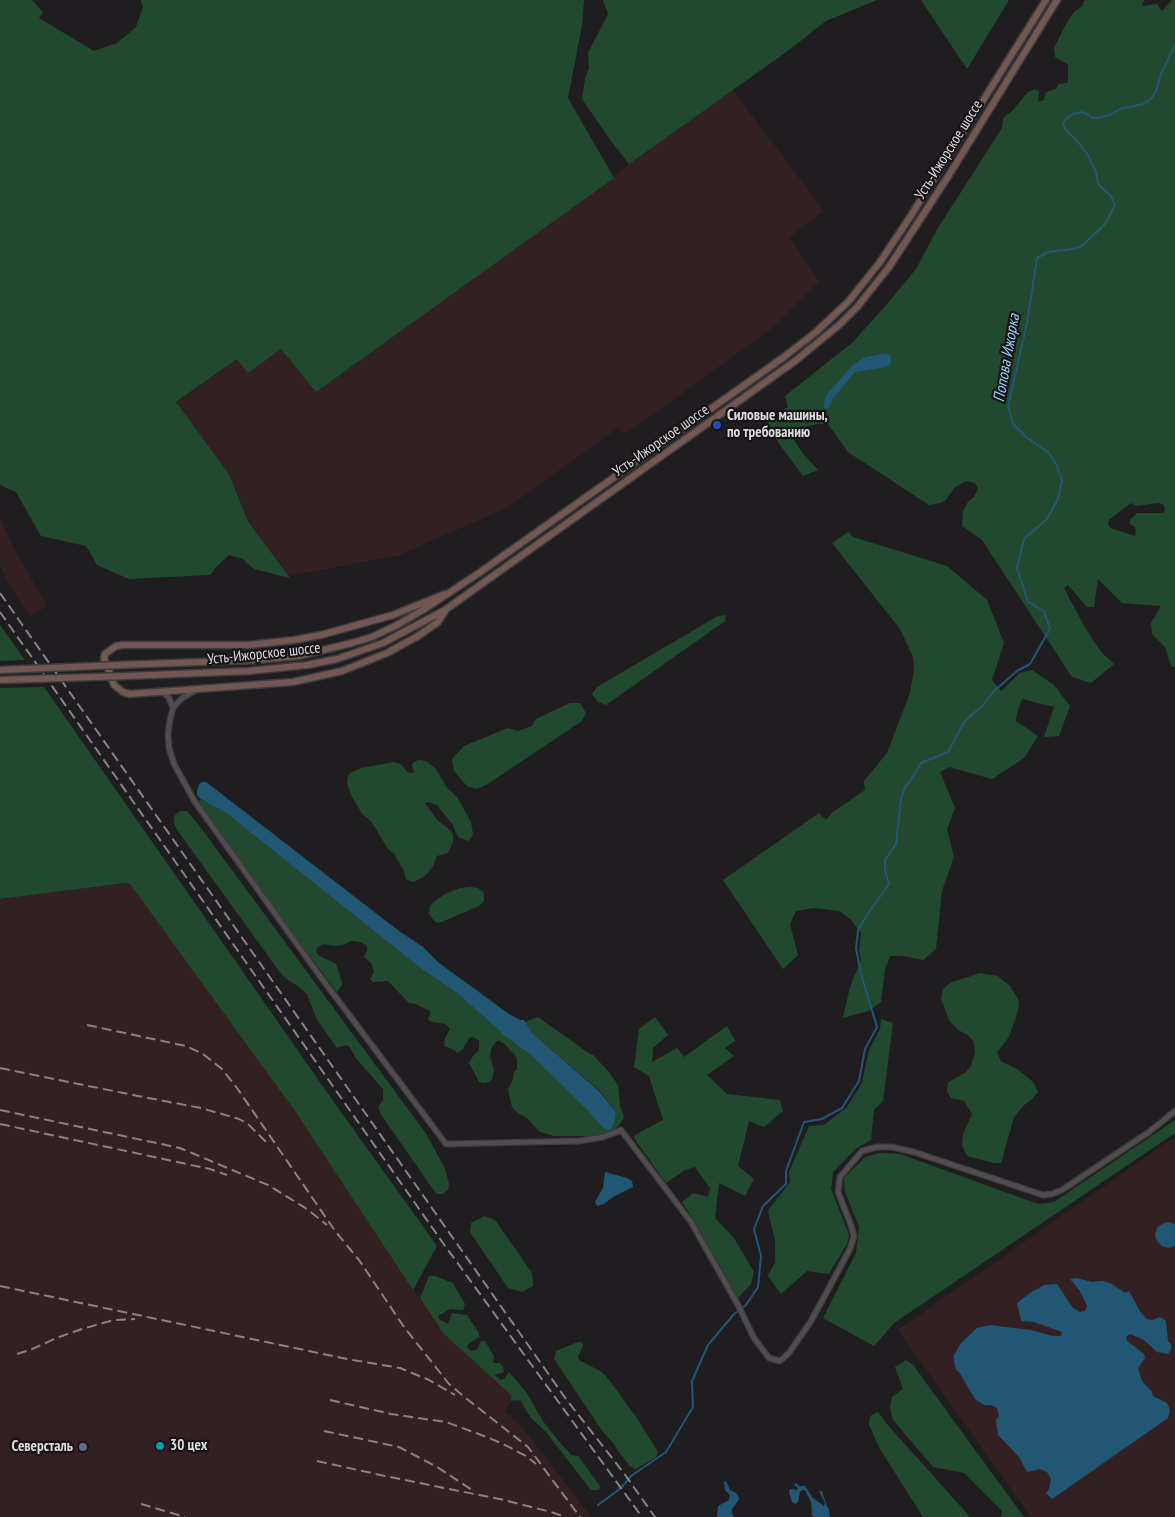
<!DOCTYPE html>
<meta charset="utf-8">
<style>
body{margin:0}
canvas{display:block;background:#201d20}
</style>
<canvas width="1175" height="1517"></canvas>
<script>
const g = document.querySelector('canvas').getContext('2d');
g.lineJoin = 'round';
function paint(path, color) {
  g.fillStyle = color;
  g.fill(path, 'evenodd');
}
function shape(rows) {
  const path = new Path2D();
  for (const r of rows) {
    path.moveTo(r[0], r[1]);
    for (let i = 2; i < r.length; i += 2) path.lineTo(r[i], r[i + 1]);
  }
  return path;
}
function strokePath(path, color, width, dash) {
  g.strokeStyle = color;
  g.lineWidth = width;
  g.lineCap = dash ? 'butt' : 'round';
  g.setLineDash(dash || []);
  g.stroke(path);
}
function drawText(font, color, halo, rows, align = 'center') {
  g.font = font + ' "PT Sans Narrow",sans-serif';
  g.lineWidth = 4.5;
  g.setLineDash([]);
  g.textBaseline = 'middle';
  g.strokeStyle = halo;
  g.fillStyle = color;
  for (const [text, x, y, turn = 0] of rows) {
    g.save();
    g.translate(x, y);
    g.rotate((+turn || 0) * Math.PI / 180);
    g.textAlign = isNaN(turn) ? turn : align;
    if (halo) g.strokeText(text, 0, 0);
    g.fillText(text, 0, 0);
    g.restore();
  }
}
paint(shape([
 [732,89,824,211,789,237,819,282,772,328,637,426,624,434,618,428,508,507,399,555,289,576,249,521,229,473,176,403,238,359,281,349,316,392,613,178,629,164],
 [0,517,12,545,47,606,30,616,6,579,0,564],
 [125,883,130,884,295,1111,416,1294,443,1333,513,1397,505,1412,523,1428,591,1517,0,1517,0,899],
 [1175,1137,1175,1517,1031,1517,898,1330]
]), '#332022');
paint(shape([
 [0,0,32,0,43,12,39,18,94,51,117,43,136,27,143,7,141,0,584,0,582,25,568,98,614,178,316,392,281,349,248,373,237,359,176,402,229,474,248,521,290,578,254,569,243,559,229,555,216,567,210,575,129,579,97,565,86,546,41,536,16,492,0,485],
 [603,0,877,0,826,21,789,50,629,164,611,141,582,99,585,79,589,68,588,53,608,14],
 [921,0,1009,0,967,69],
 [1085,0,1144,0,1142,6,1157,4,1162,11,1172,0,1175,0,1175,667,1171,666,1165,647,1152,634,1151,623,1161,606,1122,603,1098,579,1094,607,1087,607,1068,585,1064,588,1084,626,1101,652,1114,664,1091,683,1072,677,982,540,962,526,963,511,968,502,974,497,978,489,975,483,966,481,954,488,946,500,940,503,929,505,848,452,828,424,818,424,792,429,794,440,804,455,818,470,803,476,772,434,767,424,767,421,772,415,788,407,785,396,853,342,888,303,916,269,938,228,1002,128,1003,118,1012,111,1028,92,1035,89,1039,91,1038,102,1044,100,1046,92,1056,89,1058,84,1066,83,1068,82,1068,65,1055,57,1054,48,1066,24,1074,12,1082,6],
 [1131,503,1136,506,1158,503,1164,505,1165,509,1163,513,1137,513,1130,520,1130,524,1135,527,1136,531,1135,536,1110,528,1108,523,1110,519],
 [848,532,853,537,947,566,987,600,1004,643,992,680,1001,691,1020,673,1032,670,1054,685,1070,706,1059,736,1044,737,1054,707,1022,699,1017,713,1016,721,1038,736,1024,758,992,779,949,767,940,772,955,808,947,829,954,857,942,891,936,949,923,960,904,956,890,956,885,969,881,1002,868,1011,843,1018,850,987,861,960,859,951,861,933,851,920,840,911,813,908,796,911,790,924,798,955,783,969,723,880,819,813,826,820,833,812,865,790,864,781,887,753,910,693,914,671,913,657,900,629,832,543],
 [725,615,726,617,725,621,606,705,598,702,592,694,597,687,716,617],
 [0,625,25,660,0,661],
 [44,687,331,1098,437,1246,413,1290,295,1111,130,884,125,883,0,899,0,688],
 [570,703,580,703,586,713,582,721,488,784,477,789,467,786,454,771,452,759,464,746,508,728,518,731,532,726,536,719],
 [418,760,426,761,436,769,447,788,457,797,471,822,473,834,471,838,468,841,460,838,457,835,453,825,437,805,429,802,425,803,437,820,450,830,453,834,453,842,448,853,437,856,432,868,426,875,416,881,412,882,406,879,404,871,394,854,388,849,371,821,363,815,352,797,347,784,348,776,350,773,361,768,394,762,402,765,407,772,411,773,414,772,412,765,414,762],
 [201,799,226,813,419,967,457,993,501,1032,502,1035,505,1036,531,1055,588,1111,603,1128,615,1120,616,1112,614,1109,600,1091,532,1033,525,1022,538,1017,587,1052,593,1055,608,1071,618,1085,620,1106,624,1117,620,1124,613,1131,590,1136,554,1136,540,1132,527,1118,518,1113,512,1107,508,1090,513,1079,514,1072,517,1069,517,1058,505,1044,498,1040,495,1043,491,1049,490,1057,494,1069,492,1080,486,1083,479,1082,469,1063,473,1056,479,1050,479,1040,472,1037,469,1038,463,1049,457,1053,455,1050,444,1046,445,1038,450,1029,448,1026,445,1024,429,1021,428,1018,430,1015,430,1011,416,1004,409,1003,388,981,373,982,370,979,374,972,372,964,364,957,367,950,367,946,361,942,352,941,342,945,335,946,323,944,317,948,316,952,318,955,336,964,342,982,342,985,337,992,199,808,198,802],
 [180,811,187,811,201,828,427,1135,445,1169,449,1184,448,1190,442,1194,438,1194,435,1192,382,1116,378,1107,383,1100,383,1089,355,1057,350,1047,346,1045,337,1048,316,1018,307,994,298,986,288,980,282,975,177,830,174,823,174,819,175,815],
 [470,887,478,888,484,893,484,901,479,906,439,923,435,922,429,914,430,906,435,901,445,894,460,888],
 [980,973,998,976,1010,986,1017,997,1019,1002,1018,1011,1009,1037,997,1052,1001,1061,1017,1069,1027,1077,1034,1083,1038,1092,1032,1099,1023,1106,1014,1117,1001,1163,994,1163,967,1156,962,1145,963,1134,972,1114,964,1101,951,1098,947,1092,948,1082,965,1073,971,1066,975,1053,974,1042,968,1035,958,1030,949,1020,941,999,943,989,950,983],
 [655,1017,668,1035,653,1048,652,1062,677,1048,684,1057,727,1026,735,1041,725,1048,734,1056,707,1075,727,1094,780,1100,783,1111,764,1127,749,1121,738,1166,754,1179,745,1196,719,1183,715,1218,734,1238,754,1272,751,1284,738,1298,695,1222,682,1202,693,1193,708,1197,710,1188,695,1167,685,1170,666,1183,634,1138,635,1135,663,1120,649,1076,634,1067,639,1029],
 [881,1019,893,1023,883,1101,874,1110,871,1140,857,1148,833,1172,831,1189,849,1235,847,1244,829,1274,807,1271,781,1294,768,1276,775,1262,775,1241,768,1211,790,1182,789,1172,809,1126,824,1125,847,1107,862,1083,869,1050,880,1029],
 [1175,1120,1175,1133,894,1323,874,1346,823,1318,856,1253,859,1227,845,1192,844,1178,865,1157,880,1153,900,1154,1038,1204,1054,1202],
 [484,1216,495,1220,532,1273,533,1286,522,1292,508,1288,470,1232,471,1223],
 [429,1276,435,1276,453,1283,465,1304,463,1310,450,1309,438,1316,440,1320,448,1324,452,1313,467,1315,479,1333,479,1337,468,1344,467,1347,471,1351,477,1350,481,1341,485,1341,494,1356,493,1363,500,1363,503,1367,504,1372,494,1375,501,1380,505,1378,509,1372,527,1393,542,1420,558,1440,571,1455,578,1456,600,1486,599,1490,591,1490,546,1432,530,1417,521,1401,518,1400,510,1401,512,1396,443,1333,420,1298],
 [578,1342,582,1342,583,1346,578,1356,579,1360,602,1372,610,1381,636,1417,658,1452,656,1457,636,1469,630,1466,617,1450,615,1445,603,1432,556,1362,554,1359,556,1351],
 [906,1360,913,1365,1024,1517,1001,1517,1002,1511,964,1473,933,1467,893,1420,890,1407,892,1397,903,1389,895,1367],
 [878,1412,886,1423,970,1517,923,1517,880,1449,869,1425,870,1416]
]), '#214930');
paint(shape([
 [886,353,891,356,891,363,886,367,855,372,832,400,829,408,824,408,824,403,827,394,852,366,863,358],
 [202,782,206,782,399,931,423,947,439,963,509,1014,520,1020,524,1020,532,1033,599,1091,616,1112,615,1120,612,1128,609,1130,603,1128,588,1111,531,1055,505,1036,501,1035,501,1032,457,993,419,967,226,813,201,799,197,795,197,791,199,784],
 [605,1172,627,1178,632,1181,633,1187,613,1197,604,1204,597,1206,595,1202,603,1188],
 [1168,1222,1175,1224,1175,1246,1168,1248,1162,1246,1157,1241,1155,1235,1157,1228,1162,1224],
 [1077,1278,1092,1282,1103,1281,1112,1284,1125,1293,1129,1291,1141,1313,1147,1319,1152,1320,1160,1317,1166,1321,1168,1341,1171,1344,1171,1350,1168,1354,1157,1352,1144,1340,1130,1334,1126,1337,1127,1341,1144,1354,1145,1358,1138,1368,1142,1381,1152,1392,1153,1396,1167,1403,1170,1410,1168,1418,1052,1499,1046,1493,1049,1489,1051,1479,1047,1472,1040,1469,1027,1472,1019,1457,998,1435,996,1420,999,1416,997,1408,991,1405,984,1405,975,1399,959,1372,956,1370,954,1362,954,1355,961,1343,977,1328,990,1325,1031,1330,1053,1336,1061,1336,1062,1332,1034,1322,1021,1321,1017,1303,1030,1293,1044,1285,1057,1284,1073,1308,1080,1312,1085,1311,1087,1306,1080,1291,1070,1279],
 [726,1481,730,1490,736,1493,739,1498,738,1501,732,1509,732,1514,734,1517,717,1517,718,1506,729,1500,730,1495,725,1490,724,1482],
 [796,1483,799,1486,805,1486,813,1498,824,1506,825,1503,819,1491,822,1491,827,1507,829,1509,830,1517,814,1517,812,1515,811,1502,805,1490,802,1490,800,1492,798,1502,795,1504,792,1502,789,1492,790,1489,797,1490,798,1488,794,1485]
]), '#225774');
strokePath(shape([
 [598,1505,621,1488,631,1476,666,1452,693,1407,692,1381,708,1345,734,1314,746,1305,758,1287,761,1256,754,1229,763,1206,786,1184,786,1171,804,1122,822,1119,842,1108,859,1081,865,1049,877,1027,861,974,856,949,858,930,869,912,889,884,885,871,885,860,896,844,901,799,905,787,911,780,921,763,948,752,964,722,982,706,994,691,1017,671,1030,664,1050,629,1044,611,1028,602,1017,568,1024,539,1047,519,1058,499,1062,481,1057,466,1049,453,1026,437,1013,424,1008,406,1027,323,1037,258,1048,252,1073,249,1083,245,1106,223,1115,205,1111,196,1098,184,1096,172,1088,155,1078,142,1065,129,1063,123,1067,118,1074,114,1081,112,1087,114,1093,118,1099,118,1110,115,1120,109,1143,104,1151,99,1156,91,1161,74,1175,45]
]), '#225774', 2);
const street = shape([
 [196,690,181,699,173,708,170,720,168,733,169,748,174,764,195,802,317,972,446,1144,579,1141,603,1137,617,1132,621,1130,691,1222,738,1305,754,1338,769,1358,780,1361,789,1353,811,1321,850,1249,854,1236,851,1225,838,1192,840,1177,862,1151,877,1147,892,1147,914,1152,1043,1195,1052,1194,1062,1190,1149,1132,1175,1111],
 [163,692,169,698,173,708]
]);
const secondary = shape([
 [445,611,438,622,418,636,387,653,342,671,293,682,130,694,123,692,114,685,104,658,105,654,116,646,123,645,249,645,294,640,321,635,393,615,445,594],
 [119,665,256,660,298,656,352,643,372,637,397,625,423,610,479,573,784,357,816,332,849,301,880,262,910,217,1046,0],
 [126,676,249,671,307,665,337,659,383,643,445,610,795,361,839,325,858,306,889,267,949,175,1057,0]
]);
strokePath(street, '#3d3b3d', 7);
strokePath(secondary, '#3d3b3d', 9);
strokePath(street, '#504c50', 4.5);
strokePath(secondary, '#725752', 6);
strokePath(shape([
 [0,593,566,1399,623,1472,655,1517],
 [0,612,443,1243,642,1517],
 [87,1025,186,1046,203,1054,222,1069,237,1088,335,1231,359,1260,404,1327,449,1384,467,1399,528,1447,580,1517],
 [0,1068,138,1096,201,1108,239,1119,248,1124,267,1143],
 [0,1110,180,1148,268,1185,307,1209,327,1225],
 [0,1124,210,1169,227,1175],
 [0,1286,347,1359,400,1368,429,1380,455,1395],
 [17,1354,30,1350,59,1337,82,1329,114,1320,135,1319],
 [330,1400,391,1414,446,1422,484,1436,501,1443,526,1456,536,1464],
 [324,1431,399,1447,437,1467,475,1492],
 [317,1461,385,1476,504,1500,551,1512,565,1517],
 [141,1504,185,1517]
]), '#868486', 2, [10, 5]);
const secondaryBridge = shape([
 [0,670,119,665],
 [0,680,126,676]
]);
strokePath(secondaryBridge, '#3d3b3d', 9, []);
strokePath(secondaryBridge, '#725752', 6);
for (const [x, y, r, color] of [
 [717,425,5,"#1a4fb4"],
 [160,1446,5,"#0f9aa8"],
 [83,1447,5,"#5c6f8a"]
]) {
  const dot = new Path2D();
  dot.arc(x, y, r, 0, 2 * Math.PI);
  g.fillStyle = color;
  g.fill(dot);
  strokePath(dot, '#171417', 2);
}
drawText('15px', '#dddbdd', '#171417', [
 ["Усть-Ижорское шоссе",949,150,-58],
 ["Усть-Ижорское шоссе",661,441,-35],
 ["Усть-Ижорское шоссе",264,654,-6]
]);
drawText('bold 15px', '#dddbdd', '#171417', [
 ["Силовые машины,",727,416],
 ["по требованию",727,433],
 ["30 цех",170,1446],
 ["Северсталь",73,1447,"right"]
], 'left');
drawText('italic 16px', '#96d4fa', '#171417', [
 ["Попова Ижорка",1007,358,-80]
]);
</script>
